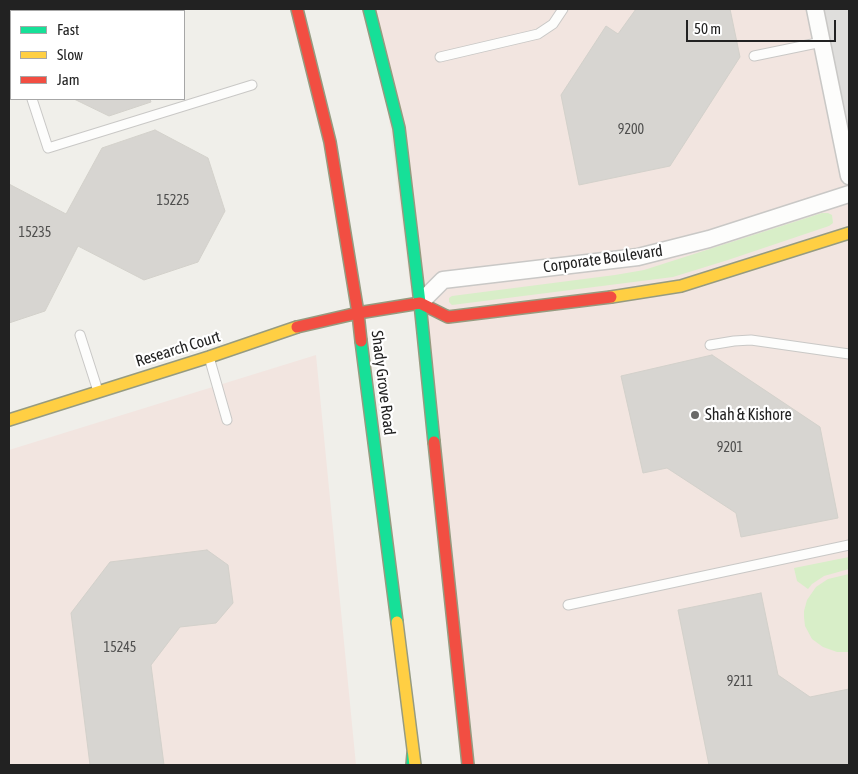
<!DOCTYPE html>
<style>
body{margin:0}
#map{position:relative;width:858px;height:774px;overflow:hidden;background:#f0efea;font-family:"Asap Condensed",sans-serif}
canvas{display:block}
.frame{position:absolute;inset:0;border:10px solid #222;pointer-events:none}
.legend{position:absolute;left:10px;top:10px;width:175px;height:90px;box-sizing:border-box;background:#fff;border:1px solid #a7a7a7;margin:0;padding:6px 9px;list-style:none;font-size:15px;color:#222}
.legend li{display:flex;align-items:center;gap:10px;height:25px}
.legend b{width:25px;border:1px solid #a7a7a7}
.scale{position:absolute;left:686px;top:20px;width:150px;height:22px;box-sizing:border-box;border:2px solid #222;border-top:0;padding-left:6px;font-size:15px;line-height:18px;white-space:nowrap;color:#222;-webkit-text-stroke:4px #fff;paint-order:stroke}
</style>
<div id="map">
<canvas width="858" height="774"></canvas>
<div class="frame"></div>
<ul class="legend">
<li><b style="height:6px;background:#16e098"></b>Fast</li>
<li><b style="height:6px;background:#ffcf43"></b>Slow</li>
<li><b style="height:6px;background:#f24e42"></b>Jam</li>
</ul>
<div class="scale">50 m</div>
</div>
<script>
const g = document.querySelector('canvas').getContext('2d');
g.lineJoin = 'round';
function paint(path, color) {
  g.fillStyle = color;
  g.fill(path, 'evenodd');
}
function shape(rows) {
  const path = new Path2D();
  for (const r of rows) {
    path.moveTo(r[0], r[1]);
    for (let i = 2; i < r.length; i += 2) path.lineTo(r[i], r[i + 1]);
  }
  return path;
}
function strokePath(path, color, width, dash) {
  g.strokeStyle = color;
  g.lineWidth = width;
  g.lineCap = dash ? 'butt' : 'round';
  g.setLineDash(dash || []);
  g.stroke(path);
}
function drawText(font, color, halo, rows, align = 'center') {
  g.font = font + ' "Asap Condensed",sans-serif';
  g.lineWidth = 4.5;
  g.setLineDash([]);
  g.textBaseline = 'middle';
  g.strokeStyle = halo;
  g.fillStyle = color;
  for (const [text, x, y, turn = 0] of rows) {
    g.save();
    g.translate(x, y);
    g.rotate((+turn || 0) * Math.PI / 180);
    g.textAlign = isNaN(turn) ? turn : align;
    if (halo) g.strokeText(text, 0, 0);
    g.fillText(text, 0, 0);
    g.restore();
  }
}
paint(shape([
 [816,9,849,9,849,167]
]), '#dfdedc');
paint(shape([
 [375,9,816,9,849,167,849,765,471,765],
 [316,355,356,765,9,765,9,450]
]), '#f2e5e0');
paint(shape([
 [822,213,828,213,832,215,833,223,829,226,728,260,673,277,452,305,449,302,449,298,452,296,615,275,644,270],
 [849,557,849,569,824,576,812,584,808,589,797,581,794,568],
 [849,574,849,652,837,652,823,647,812,639,805,626,804,617,804,611,807,600,816,587,828,579]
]), '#d8eec8');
const building = shape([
 [636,9,730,9,740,57,670,166,579,185,561,95,606,26,618,34,636,9],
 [74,99,150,99,151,102,109,116,74,99],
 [155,130,208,158,225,211,198,262,144,280,78,246,45,311,9,323,9,184,66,214,102,148,155,130],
 [712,355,820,427,838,518,741,537,736,513,667,468,643,473,621,376,712,355],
 [207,550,228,565,233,603,216,623,180,627,151,665,164,765,90,765,71,613,110,562,207,550],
 [761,593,778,675,810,697,849,689,849,765,709,765,678,610,761,593]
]);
paint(building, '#d7d5d1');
strokePath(building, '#d3d1cb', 1);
const lane = shape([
 [9,24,11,32],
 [754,56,822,42],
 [440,57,538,34,553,24,563,9],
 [32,99,48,148,252,85],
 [80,335,98,391],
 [710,345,734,341,751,340,849,354],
 [209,357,227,420],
 [568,605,849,545]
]);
const street = shape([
 [815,9,849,176],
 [420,303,443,280,638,257,709,239,849,194]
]);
const fast = shape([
 [369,9,399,128,420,303,434,442],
 [361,341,397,622],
 [412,765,413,754]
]);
const slow = shape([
 [611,297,681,286,849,233],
 [9,420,209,357,297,327],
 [397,622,415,765]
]);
const jam = shape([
 [297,9,330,142,358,313,361,341],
 [297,327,358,313,420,303,448,317,611,297],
 [434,442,468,765]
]);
strokePath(lane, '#c9c8c6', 11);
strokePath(street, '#c9c8c6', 19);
strokePath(fast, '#969b80', 14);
strokePath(slow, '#969b80', 14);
strokePath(jam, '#969b80', 14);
strokePath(lane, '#fdfdfc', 9);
strokePath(street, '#fdfdfc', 16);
strokePath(fast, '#16e098', 11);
strokePath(slow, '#ffcf43', 11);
strokePath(jam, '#f24e42', 11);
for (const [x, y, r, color] of [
 [695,415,5,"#6a6a68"]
]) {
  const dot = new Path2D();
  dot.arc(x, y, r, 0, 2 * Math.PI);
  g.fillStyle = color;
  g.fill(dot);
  strokePath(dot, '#fff', 2);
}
drawText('14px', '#4f4f4e', null, [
 ["9200",631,130],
 ["15225",173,201],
 ["15235",35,233],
 ["9201",730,448],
 ["15245",120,648],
 ["9211",740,682]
]);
drawText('16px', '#222', '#fff', [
 ["Corporate Boulevard",603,259,-8],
 ["Research Court",178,349,-17],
 ["Shady Grove Road",383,383,83]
]);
drawText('16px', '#222', '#fff', [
 ["Shah & Kishore",705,415]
], 'left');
</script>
